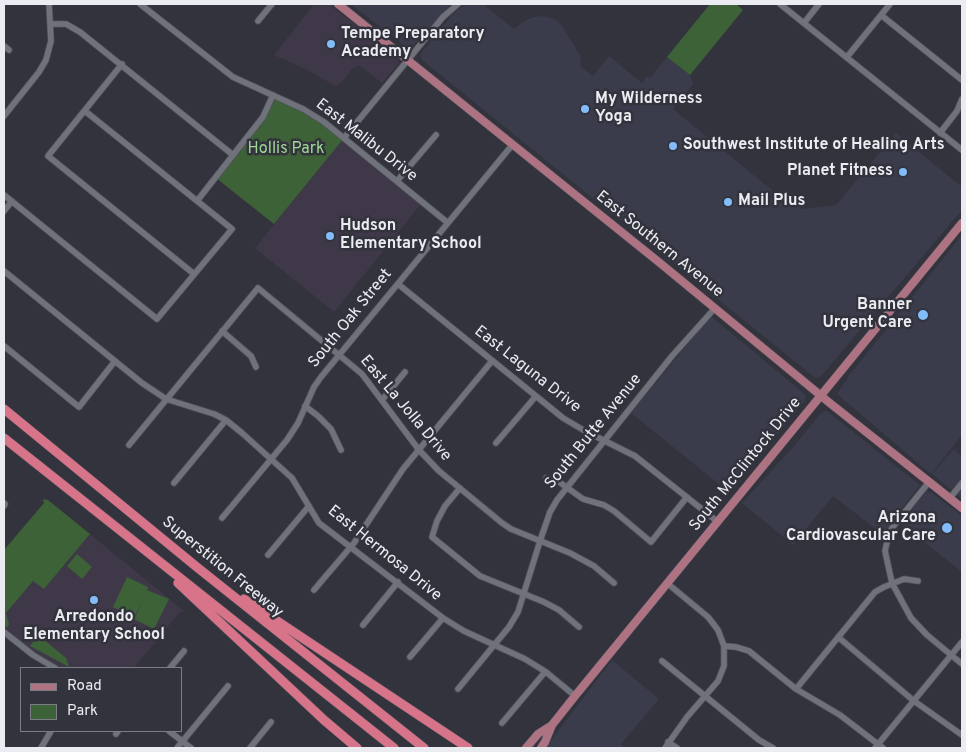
<!DOCTYPE html>
<style>
body{margin:0}
#map{position:relative;width:966px;height:752px;overflow:hidden;background:#32333c;font-family:Overpass,sans-serif}
canvas{display:block}
.frame{position:absolute;inset:0;border:5px solid #ebecf1;pointer-events:none}
.legend{position:absolute;left:20px;top:667px;width:162px;height:65px;box-sizing:border-box;background:#32333c;border:1px solid #7c7d84;margin:0;padding:6px 9px;list-style:none;font-size:15px;color:#ebecf1}
.legend li{display:flex;align-items:center;gap:10px;height:25px}
.legend b{width:25px;border:1px solid #7c7d84}
</style>
<div id="map">
<canvas width="966" height="752"></canvas>
<div class="frame"></div>
<ul class="legend">
<li><b style="height:6px;background:#ad7383"></b>Road</li>
<li><b style="height:14px;background:#3e6237"></b>Park</li>
</ul>
</div>
<script>
const g = document.querySelector('canvas').getContext('2d');
g.lineJoin = 'round';
function paint(path, color) {
  g.fillStyle = color;
  g.fill(path, 'evenodd');
}
function shape(rows) {
  const path = new Path2D();
  for (const r of rows) {
    path.moveTo(r[0], r[1]);
    for (let i = 2; i < r.length; i += 2) path.lineTo(r[i], r[i + 1]);
  }
  return path;
}
function strokePath(path, color, width, dash) {
  g.strokeStyle = color;
  g.lineWidth = width;
  g.lineCap = dash ? 'butt' : 'round';
  g.setLineDash(dash || []);
  g.stroke(path);
}
function drawText(font, color, halo, rows, align = 'center') {
  g.font = font + ' Overpass,sans-serif';
  g.lineWidth = 5;
  g.setLineDash([]);
  g.textBaseline = 'middle';
  g.strokeStyle = halo;
  g.fillStyle = color;
  for (const [text, x, y, turn = 0] of rows) {
    g.save();
    g.translate(x, y);
    g.rotate((+turn || 0) * Math.PI / 180);
    g.textAlign = isNaN(turn) ? turn : align;
    if (halo) g.strokeText(text, 0, 0);
    g.fillText(text, 0, 0);
    g.restore();
  }
}
paint(shape([
 [351,4,451,4,410,49,407,48],
 [465,4,483,4,514,29,521,23,533,17,541,16,552,18,561,24,580,55,581,67,593,76,609,56,642,83,647,76,650,78,667,57,690,75,693,84,673,109,784,200,790,199,802,209,836,205,896,133,962,187,962,210,822,375,818,378,814,377,422,60,420,54,453,14],
 [962,235,962,435,931,474,837,394,851,373],
 [712,317,806,395,804,402,730,493,631,413,709,318],
 [825,411,827,411,920,485,892,521,885,536,833,496,793,545,742,503,795,445,820,414],
 [956,449,956,452,962,456,962,499,932,474,952,451],
 [927,491,932,493,962,516,962,572,900,523],
 [612,660,659,699,621,744,625,748,545,748]
]), '#3a3c4b');
paint(shape([
 [314,4,329,4,397,59,399,63,382,83,359,65,354,67,341,83,336,86,305,69,274,55],
 [342,140,421,204,334,312,255,248],
 [90,534,184,611,180,612,134,668,55,668,4,632,4,616,33,580,44,589]
]), '#3f3849');
paint(shape([
 [710,4,736,4,743,10,690,75,667,57],
 [273,95,303,109,344,138,274,224,216,178,263,117],
 [43,499,48,500,90,534,44,589,33,581,6,613,9,624,7,628,4,625,4,550,44,503],
 [77,554,92,567,82,579,67,566],
 [127,577,148,587,147,590,169,599,154,629,134,619,144,598,134,617,113,607],
 [38,635,66,658,69,667,30,646]
]), '#3e6237');
const minor = shape([
 [140,4,233,77,303,109,324,122,448,223],
 [780,4,962,150],
 [881,15,962,80],
 [258,21,272,4],
 [804,23,819,4],
 [50,24,66,24,80,32,233,155],
 [4,46,9,50],
 [847,57,890,4],
 [122,64,48,156,194,274],
 [4,116,39,72,46,60,51,41,49,4],
 [940,133,957,111,962,99],
 [344,138,443,17,458,4],
 [397,181,436,135],
 [4,195,157,319,232,229,85,111],
 [197,201,263,117,273,95],
 [4,211,12,201],
 [4,271,142,383,166,399,214,414,226,420,242,433,292,478,319,523,443,618,464,631,525,659,546,672,575,696],
 [398,284,563,418,585,431,635,456,718,522],
 [222,331,251,356,256,367],
 [4,346,79,407,115,361],
 [382,400,405,372],
 [305,406,318,416,331,429,341,450],
 [496,443,536,396],
 [129,445,258,288,362,374,419,450,439,471,502,523,511,529,570,553,594,566,614,583],
 [546,478,555,479,583,499,604,505,614,511,651,542,687,497],
 [929,482,892,528,888,538,885,551,892,583,911,618,927,635,962,664],
 [174,483,226,420],
 [460,488,445,506,437,521,432,537,480,576,544,602,559,610,579,627],
 [950,498,962,483],
 [4,503,5,504,4,506],
 [222,518,287,440,298,423,314,387,321,377,513,144],
 [268,555,309,506],
 [667,583,708,617,718,630,724,646,736,647,749,651,796,689,840,715,883,748],
 [314,590,354,543,403,469,492,361],
 [363,625,398,582],
 [4,632,33,655,55,668],
 [838,637,914,701,962,735],
 [410,657,443,618],
 [662,661,759,740,773,748],
 [170,668,184,651],
 [458,689,509,627,518,612,540,541,550,512,557,500,672,356,715,308],
 [796,689,875,592,884,587,904,579,918,581],
 [502,723,545,672],
 [169,731,191,748],
 [116,734,118,731],
 [668,742,677,748],
 [41,748,51,731],
 [177,748,228,686],
 [250,748,271,722],
 [665,748,687,717,718,681,724,666,724,646],
 [875,748,962,642]
]);
const major = shape([
 [338,4,660,263,831,404,962,508],
 [526,748,538,734,552,725],
 [541,748,545,742,552,725,575,696,962,223]
]);
const highway = shape([
 [4,409,198,568,424,748],
 [4,438,394,748],
 [178,583,324,720,357,748],
 [244,599,468,748]
]);
strokePath(minor, '#505159', 7);
strokePath(major, '#505159', 9);
strokePath(highway, '#505159', 10);
strokePath(minor, '#6f717b', 5.5);
strokePath(major, '#ad7383', 8);
strokePath(highway, '#d77489', 9);
for (const [x, y, r, color] of [
 [331,44,5,"#82bcfa"],
 [585,109,5,"#82bcfa"],
 [673,146,5,"#82bcfa"],
 [903,172,5,"#82bcfa"],
 [728,202,5,"#82bcfa"],
 [330,236,5,"#82bcfa"],
 [923,315,6,"#82bcfa"],
 [947,528,6,"#82bcfa"],
 [94,600,5,"#82bcfa"]
]) {
  const dot = new Path2D();
  dot.arc(x, y, r, 0, 2 * Math.PI);
  g.fillStyle = color;
  g.fill(dot);
  strokePath(dot, '#32333c', 2);
}
drawText('bold 16px', '#ebecf1', '#32333c', [
 ["Tempe Preparatory",341,35],
 ["Academy",341,53],
 ["My Wilderness",595,100],
 ["Yoga",595,118],
 ["Southwest Institute of Healing Arts",683,146],
 ["Planet Fitness",893,172,"right"],
 ["Mail Plus",738,202],
 ["Hudson",340,227],
 ["Elementary School",340,245],
 ["Banner",912,306,"right"],
 ["Urgent Care",912,324,"right"],
 ["Arizona",936,519,"right"],
 ["Cardiovascular Care",936,537,"right"],
 ["Arredondo",94,618,"center"],
 ["Elementary School",94,636,"center"]
], 'left');
drawText('16px', '#ebecf1', '#32333c', [
 ["East Malibu Drive",366,141,38],
 ["East Southern Avenue",659,245,39],
 ["South Oak Street",351,319,-51],
 ["East Laguna Drive",527,370,38],
 ["East La Jolla Drive",405,409,50],
 ["South Butte Avenue",594,432,-51],
 ["South McClintock Drive",746,465,-51],
 ["East Hermosa Drive",384,554,39],
 ["Superstition Freeway",222,568,39]
]);
drawText('16px', '#9fd894', '#32333c', [
 ["Hollis Park",286,150]
]);
</script>
